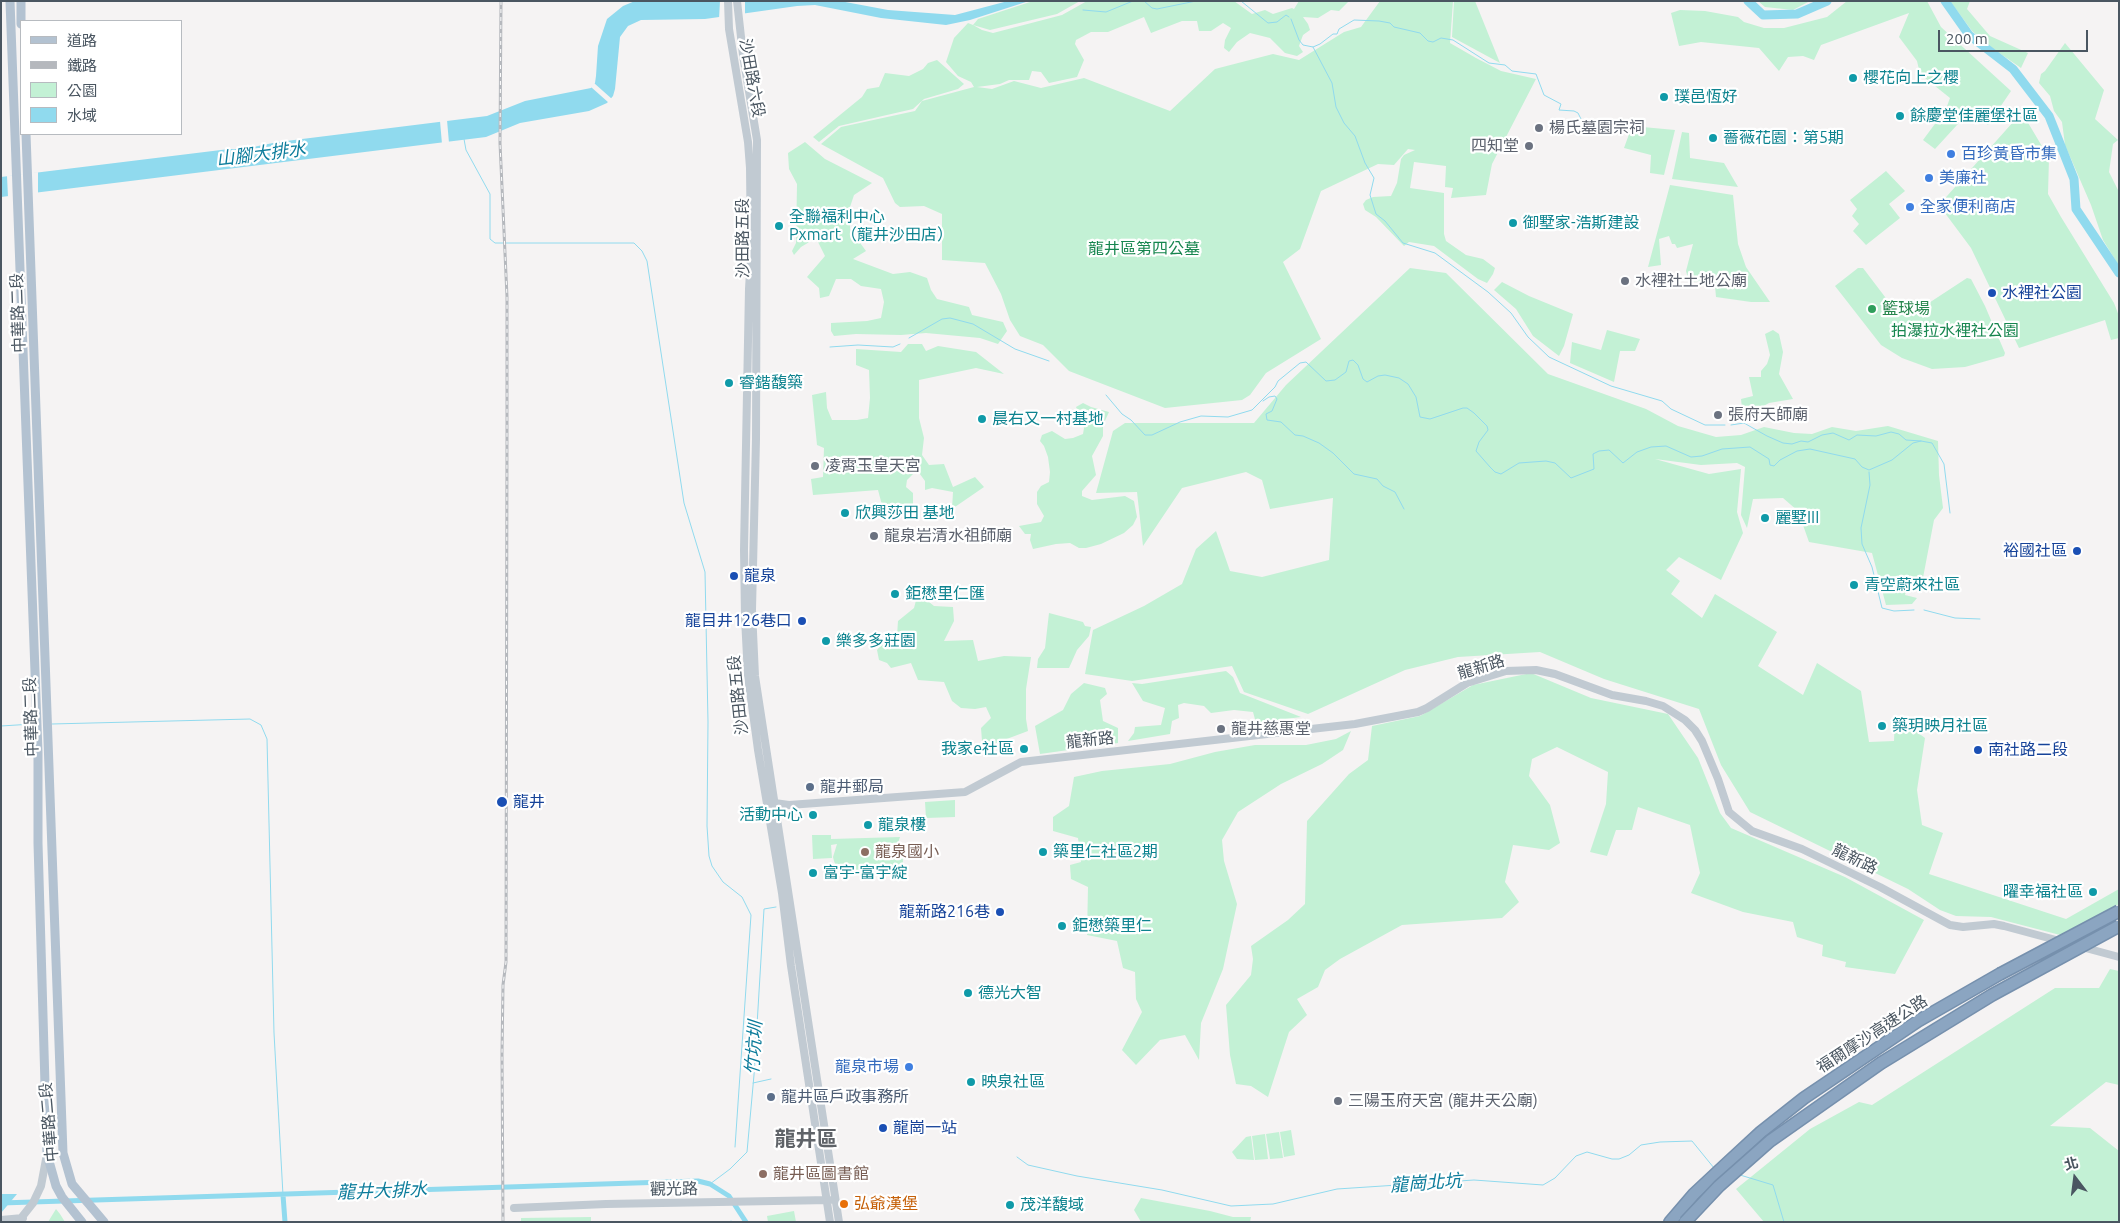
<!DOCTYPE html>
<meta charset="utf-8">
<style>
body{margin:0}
#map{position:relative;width:2120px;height:1223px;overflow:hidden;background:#f5f3f3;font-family:Ubuntu,"Noto Sans TC",sans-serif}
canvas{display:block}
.frame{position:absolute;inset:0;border:2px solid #4a5661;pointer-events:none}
.legend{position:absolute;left:20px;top:20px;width:162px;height:115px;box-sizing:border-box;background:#fff;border:1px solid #b7bbc0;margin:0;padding:6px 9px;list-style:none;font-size:15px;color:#4a5661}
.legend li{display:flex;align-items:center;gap:10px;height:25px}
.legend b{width:25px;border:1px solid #b7bbc0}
.north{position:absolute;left:2050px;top:1153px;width:50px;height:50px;-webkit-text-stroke:4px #fff;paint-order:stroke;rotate:345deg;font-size:14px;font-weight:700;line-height:20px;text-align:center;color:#4a5661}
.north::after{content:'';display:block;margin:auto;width:18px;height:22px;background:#4a5661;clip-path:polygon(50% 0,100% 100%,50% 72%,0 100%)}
.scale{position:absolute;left:1938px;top:30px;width:150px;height:22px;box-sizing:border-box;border:2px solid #4a5661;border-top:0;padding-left:6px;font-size:15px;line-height:18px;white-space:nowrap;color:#4a5661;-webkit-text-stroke:4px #fff;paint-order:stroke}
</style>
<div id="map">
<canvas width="2120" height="1223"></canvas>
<div class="frame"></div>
<ul class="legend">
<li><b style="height:6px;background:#b3c2d1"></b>道路</li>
<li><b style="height:6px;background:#b5b8bd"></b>鐵路</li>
<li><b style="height:14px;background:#c3f1d5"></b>公園</li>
<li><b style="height:14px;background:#90daee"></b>水域</li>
</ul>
<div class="north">北</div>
<div class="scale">200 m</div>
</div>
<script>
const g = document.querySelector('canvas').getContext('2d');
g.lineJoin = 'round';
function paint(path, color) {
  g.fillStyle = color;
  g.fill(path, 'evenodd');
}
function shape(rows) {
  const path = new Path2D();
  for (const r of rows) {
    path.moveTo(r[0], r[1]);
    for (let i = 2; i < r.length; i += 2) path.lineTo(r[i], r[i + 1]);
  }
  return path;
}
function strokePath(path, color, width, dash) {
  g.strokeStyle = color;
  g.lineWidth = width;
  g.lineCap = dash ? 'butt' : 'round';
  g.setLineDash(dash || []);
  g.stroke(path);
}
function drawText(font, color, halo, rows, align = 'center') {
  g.font = font + ' Ubuntu,"Noto Sans TC",sans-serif';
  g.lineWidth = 4.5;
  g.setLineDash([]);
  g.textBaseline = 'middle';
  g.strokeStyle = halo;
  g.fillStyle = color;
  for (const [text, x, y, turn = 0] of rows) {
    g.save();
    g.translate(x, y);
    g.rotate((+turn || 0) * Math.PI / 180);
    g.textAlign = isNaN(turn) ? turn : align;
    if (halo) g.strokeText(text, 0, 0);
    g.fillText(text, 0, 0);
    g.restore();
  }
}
paint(shape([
 [1033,1,1080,1,1057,14,990,30,973,25,982,30,993,33,1062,15,1087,1,1234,1,1252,14,1265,10,1273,14,1292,8,1294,9,1299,1,1349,1,1339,11,1331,10,1318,18,1303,17,1308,24,1310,30,1303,35,1299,46,1303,52,1297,56,1285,53,1270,38,1250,33,1237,42,1229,52,1224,48,1225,40,1231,28,1223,23,1211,31,1199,31,1197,21,1182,21,1151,33,1144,17,1108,32,1091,32,1076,40,1075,44,1084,60,1077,77,1049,83,1041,72,1032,71,1029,80,1009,80,1000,84,977,87,992,89,1014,81,1041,88,1084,78,1170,111,1215,69,1273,54,1299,60,1344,32,1361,27,1380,1,1453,1,1450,43,1476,58,1501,71,1536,79,1492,164,1486,195,1451,198,1453,188,1445,187,1446,166,1414,162,1410,188,1444,193,1444,234,1446,241,1466,255,1483,259,1495,268,1493,274,1487,283,1478,279,1434,246,1409,242,1404,246,1376,217,1365,210,1363,204,1366,200,1373,197,1391,196,1397,183,1401,159,1404,155,1415,150,1408,149,1394,165,1378,164,1321,191,1300,249,1283,262,1321,339,1266,373,1250,395,1242,400,1165,408,1069,371,1043,345,1020,336,1010,320,1001,294,985,263,942,260,942,214,924,206,900,207,895,203,883,178,821,144,841,127,915,111,922,101,974,87,971,82,958,76,946,62,954,38,968,23,973,25,978,19],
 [1454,1,1475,1,1500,63,1452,37],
 [1758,1,1810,1,1793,10,1765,7],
 [1847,1,1927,1,1941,27,2011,91,1988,125,1968,113,1935,149,1923,140,1946,109,1950,98,1920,74,1917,61,1899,37,1909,13,1821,45,1814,60,1803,56,1788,57,1779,71,1759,48,1701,42,1679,46,1671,13,1680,10,1705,11,1738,17,1744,22,1764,28,1784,28,1827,17],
 [1950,1,1970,1,1967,9,1990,36,2028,53,2021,68,1992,48,1972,31],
 [2065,43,2104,90,2095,119,2118,140,2113,144,2109,172,2119,192,2119,266,2103,240,2091,205,2065,145,2062,122,2054,111,2050,96,2039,83,2041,74,2045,71],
 [937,60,964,84,958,89,924,99,913,109,839,126,819,142,813,137,862,97,867,89,879,87,885,73,909,76,923,69,928,63],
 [2024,116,2049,158,2048,194,2061,217,2114,303,2119,316,2119,338,2111,340,2105,320,2019,348,1971,248,1939,205,2014,121],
 [1632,126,1675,130,1664,175,1650,173,1651,155,1624,148],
 [1682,132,1689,133,1690,158,1724,163,1738,187,1672,179],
 [805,142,825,159,872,183,854,195,850,207,850,229,866,251,853,259,893,274,910,272,927,278,931,290,937,299,969,307,972,315,1003,322,1007,331,998,344,980,338,926,333,901,335,856,334,834,336,831,331,831,323,867,321,881,318,884,302,881,289,861,286,851,279,836,279,829,296,820,298,819,288,807,277,825,256,816,238,801,247,794,255,792,251,796,243,797,184,789,169,788,153],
 [1886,171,1905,191,1889,204,1900,218,1866,245,1853,231,1859,224,1852,216,1857,209,1850,200],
 [1670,185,1733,195,1738,244,1746,267,1770,302,1751,302,1716,297,1715,286,1710,280,1689,282,1686,271,1693,244,1677,248,1675,244,1672,244,1669,236,1659,239,1661,265,1648,267],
 [1410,268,1446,273,1548,374,1646,409,1678,426,1716,437,1741,435,1764,427,1794,433,1812,434,1832,427,1856,431,1888,426,1938,441,1939,475,1943,508,1934,520,1922,583,1908,583,1905,595,1917,598,1912,604,1886,605,1872,553,1809,542,1798,511,1783,498,1753,499,1747,528,1741,515,1745,467,1737,463,1701,465,1655,459,1709,474,1741,469,1737,512,1743,533,1721,580,1679,557,1666,570,1680,581,1671,594,1702,618,1715,594,1777,632,1758,666,1803,695,1817,663,1861,691,1869,742,1894,741,1895,716,1925,738,1917,790,1922,825,1943,833,1929,874,2066,919,2119,889,2119,904,2060,935,1991,917,1956,916,1940,910,1908,889,1750,812,1721,765,1699,709,1604,679,1540,652,1458,657,1405,670,1308,714,1244,692,1232,666,1132,681,1085,674,1093,630,1144,606,1182,584,1196,549,1216,531,1230,571,1262,577,1329,560,1333,498,1270,509,1262,480,1246,472,1182,488,1143,546,1137,492,1096,493,1113,431,1125,423,1254,423,1286,385],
 [1858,268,1863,268,1898,314,1909,316,1967,278,1971,279,1985,306,2005,353,2004,356,1965,367,1932,369,1902,358,1881,345,1835,286],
 [1502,282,1529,296,1573,314,1564,346,1559,356,1533,336,1516,309,1494,290],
 [1607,330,1640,339,1635,351,1620,351,1614,382,1570,363,1572,342,1601,350],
 [1773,330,1779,334,1783,352,1779,374,1793,399,1769,403,1743,417,1741,399,1753,396,1749,377,1761,377,1761,371,1767,364,1770,355,1765,334],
 [908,344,922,344,926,351,938,346,976,352,1004,374,976,368,919,380,919,418,924,438,922,455,929,465,944,464,953,487,975,477,984,487,952,509,953,492,932,488,925,490,925,481,917,470,907,480,906,487,913,493,913,504,908,508,882,505,878,490,813,495,811,479,823,477,824,448,817,445,812,395,826,392,827,408,832,420,857,420,868,418,870,398,869,370,856,365,856,349,901,352],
 [1083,403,1091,407,1109,412,1103,425,1103,436,1092,456,1096,475,1082,491,1082,496,1092,500,1125,496,1134,501,1137,517,1133,525,1124,533,1101,544,1086,548,1079,548,1070,543,1056,544,1033,549,1030,540,1031,534,1025,534,1019,526,1041,522,1044,516,1037,504,1037,492,1041,486,1049,482,1050,472,1048,457,1044,446,1040,441,1042,435,1052,431,1065,439,1073,438,1083,434,1084,428,1076,407],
 [918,593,934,606,953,607,954,621,944,641,973,640,978,661,1004,656,1031,657,1026,689,1026,719,1028,731,996,743,992,751,982,741,981,728,991,718,986,707,975,709,961,708,952,701,944,682,918,680,911,663,891,668,887,663,879,660,877,650,884,642,897,636,898,621,914,608],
 [1049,613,1083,622,1085,626,1091,627,1089,636,1077,650,1069,668,1037,668,1038,659,1045,648],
 [1226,671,1233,677,1240,693,1301,717,1256,723,1253,712,1234,710,1211,713,1204,706,1184,703,1178,705,1179,718,1172,721,1170,734,1128,741,1134,733,1135,727,1161,725,1165,708,1143,701,1132,683,1142,684],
 [1531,673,1591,698,1668,714,1698,758,1720,813,1731,828,1845,877,1924,920,1895,974,1845,967,1846,962,1822,956,1823,945,1797,937,1793,922,1743,912,1691,893,1700,873,1690,825,1638,807,1632,830,1616,830,1607,856,1590,852,1606,804,1608,772,1557,747,1532,759,1529,776,1550,805,1560,843,1549,850,1513,845,1505,882,1519,902,1502,918,1402,925,1340,959,1325,970,1318,987,1297,999,1307,1015,1289,1032,1268,1097,1251,1086,1236,1084,1230,1055,1226,1005,1251,975,1253,959,1251,946,1288,920,1305,904,1307,821,1349,774,1368,760,1372,726,1420,716,1473,685],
 [1084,683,1105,688,1107,694,1100,700,1103,721,1118,728,1118,743,1040,754,1035,726,1063,710,1071,694],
 [1351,731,1343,750,1322,764,1281,784,1238,812,1222,840,1224,861,1237,904,1223,969,1201,1023,1199,1060,1185,1035,1160,1040,1136,1065,1122,1050,1142,1012,1136,999,1135,972,1123,968,1117,941,1087,935,1088,887,1071,879,1070,865,1081,862,1078,838,1053,831,1053,817,1069,806,1074,777,1102,771,1170,764,1215,752,1255,745,1306,745,1336,739],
 [955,800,955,817,926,818,925,802],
 [812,835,831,835,831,839,900,837,898,843,902,848,903,862,900,867,845,872,836,866,834,861,833,857,837,844,831,845,832,858,813,859],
 [2110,969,2119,971,2119,1085,2106,1082,2050,1126,2090,1128,2119,1151,2119,1222,1764,1222,1736,1189,1810,1129,1859,1102,1872,1105,2055,988,2099,988],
 [1291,1130,1295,1155,1284,1157,1280,1132],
 [1279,1132,1283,1158,1270,1159,1266,1134],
 [1265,1134,1268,1159,1255,1160,1252,1136],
 [1251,1136,1254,1160,1237,1159,1232,1152,1246,1137],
 [1141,1198,1210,1211,1233,1217,1251,1217,1250,1222,1141,1222,1134,1210],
 [56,1209,60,1214,65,1222,48,1222],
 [794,1211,796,1222,768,1222,767,1216],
 [591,1217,591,1222,521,1222,521,1218]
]), '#c3f1d5');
paint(shape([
 [635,1,840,1,888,10,955,15,1008,1,1029,1,970,20,946,25,881,18,815,5,797,6,705,19,641,20,628,26,620,37,615,89,613,96,607,103,589,111,520,123,486,137,1,197,1,177,229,149,243,149,278,142,487,116,525,101,591,88,595,83,596,76,598,46,607,19,623,6],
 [1,1194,17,1194,1,1213]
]), '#90daee');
paint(shape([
 [720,1,745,1,745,16,719,19],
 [594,83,612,99,609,103,591,87],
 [447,120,449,143,442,144,440,121],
 [38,172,38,193,8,197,7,176]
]), '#f5f3f3');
strokePath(shape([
 [1144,1,1152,8,1157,9,1196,1],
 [1241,1,1268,23,1277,22,1286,15,1289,17],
 [1083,10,1106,12,1133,1],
 [1291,19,1299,40,1303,45,1313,47,1320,44,1333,34,1337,34,1339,29,1354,20,1379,21,1390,23,1394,27,1420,33,1428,41,1433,42,1441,38,1453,40,1489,63,1505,65,1512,71,1536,74,1544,95,1561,104,1559,110,1574,111,1578,113,1581,119],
 [1313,47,1332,83,1336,107,1344,123,1355,136,1365,163,1374,178,1370,195,1376,214,1385,221,1403,243,1435,253,1488,292,1511,313,1528,337,1549,357,1611,386,1662,401,1671,409,1705,425,1725,425],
 [464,139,466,150,490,194,490,239,495,243,634,243,642,251,647,261,684,503,705,572,708,722,707,826,709,856,712,866,723,882,742,897,751,915,735,1147],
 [909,338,942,319,950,318,973,324,1015,349,1049,361],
 [830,347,858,345,893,347,900,344],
 [1106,395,1122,414,1131,420,1145,435,1152,435,1180,422,1201,416,1228,417,1252,410,1275,387,1278,381,1300,363,1306,362,1326,381,1335,380,1346,372,1349,361,1353,360,1358,365,1363,379,1367,382,1378,376,1385,375,1399,378,1408,384,1416,397,1420,417,1430,419,1463,408,1467,408,1474,413,1487,426,1488,430,1479,442,1476,451,1490,467,1495,472,1501,474,1519,463,1546,461,1555,463,1571,478,1594,469,1593,454,1599,451,1609,450,1623,463,1637,452,1651,447,1666,446,1691,457,1702,456,1722,449,1750,447,1769,459,1770,465,1774,466,1780,460,1797,451,1810,449,1855,459,1862,467,1869,470,1892,460,1913,443,1921,441,1932,443,1944,464,1950,513],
 [1263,401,1269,397,1275,396,1277,399,1272,411,1266,414,1267,420,1281,422,1295,435,1303,436,1319,443,1333,453,1354,474,1377,479,1383,486,1395,492,1404,509],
 [1731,425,1744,423,1767,436,1783,443,1792,444,1801,441,1808,442,1822,435,1833,433,1849,440,1857,435,1876,436,1891,432,1899,434,1906,440,1921,441],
 [1869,472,1870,485,1861,528,1862,544,1872,567,1882,608,1894,611,1914,610],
 [1924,610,1955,618,1980,619],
 [52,724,250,719,261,725,267,739,274,1033,283,1195],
 [1,726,33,724],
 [753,1083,771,1079],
 [1017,1157,1028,1165,1077,1176,1162,1190,1231,1206,1273,1204,1337,1189,1474,1180,1543,1185,1555,1178,1576,1156,1587,1152,1612,1159,1619,1159,1629,1155,1641,1145,1660,1142,1692,1141,1714,1168],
 [1740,1175,1773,1185,1784,1222],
 [710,1184,730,1169,747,1152,754,1075,764,909,776,907],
 [731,1221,731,1222]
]), '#90daee', 1);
strokePath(shape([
 [283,1195,285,1222],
 [1,1203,698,1181,710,1184,729,1196,746,1222]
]), '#90daee', 5);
strokePath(shape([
 [1748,1,1763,15,1797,14,1827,1],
 [1945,1,1969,35,2013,69,2049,116,2074,179,2076,209,2119,273]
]), '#90daee', 9);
const motorway = shape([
 [1670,1222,1694,1194,1724,1166,1761,1132,1804,1098,1918,1021,2000,974]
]);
strokePath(motorway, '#7690ad', 14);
strokePath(shape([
 [728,1,729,29,748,142,750,168,751,255,749,289,744,550,745,618,748,676,758,750,782,893,791,966,830,1222],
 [737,1,743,55,757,140,756,439,752,610,755,676,839,1222],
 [767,802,789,805,965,792,1021,762,1355,724,1418,712,1427,708,1467,683,1506,671,1536,670,1555,674,1612,695,1646,701,1663,706,1685,720,1695,730,1702,741,1718,779,1729,812,1752,831,1802,849,1880,887,1950,925,1963,927,1994,924,2004,926,2119,957],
 [514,1208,606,1204,830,1200],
 [1,1220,23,1218],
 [18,1222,33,1203,41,1186,47,1154]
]), '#c1cad2', 8);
strokePath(shape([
 [10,1,38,752,38,843,47,1154,56,1186,62,1197,82,1222],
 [21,1,21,24],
 [26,134,63,1153,72,1184,104,1222]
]), '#b3c2d1', 9);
strokePath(motorway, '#8ba5c1', 11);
const rail = shape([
 [501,1,500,143,507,297,507,432,506,962,503,985,502,1054,503,1222]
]);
strokePath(rail, '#b5b8bd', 3);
strokePath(rail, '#fff', 1, [4]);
const motorwayBridge = shape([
 [2000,974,2119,911],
 [1685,1222,1719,1186,1770,1141,1881,1063,1992,995,2119,926]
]);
strokePath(motorwayBridge, '#7690ad', 14, []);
strokePath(motorwayBridge, '#8ba5c1', 11);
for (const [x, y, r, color] of [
 [1853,78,5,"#0f9aa8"],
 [1664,97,5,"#0f9aa8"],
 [1900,116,5,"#0f9aa8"],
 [1539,128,5,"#6b7280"],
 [1713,138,5,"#0f9aa8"],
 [1529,146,5,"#6b7280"],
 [1951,154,5,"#3f7fe0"],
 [1929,178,5,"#3f7fe0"],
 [1910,207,5,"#3f7fe0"],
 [1513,223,5,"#0f9aa8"],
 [779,226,5,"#0f9aa8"],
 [1625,281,5,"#6b7280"],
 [1992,293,5,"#1a4fb4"],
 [1872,309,5,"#2e9e5b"],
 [729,383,5,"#0f9aa8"],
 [1718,415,5,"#6b7280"],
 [982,419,5,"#0f9aa8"],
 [815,466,5,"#6b7280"],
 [845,513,5,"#0f9aa8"],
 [1765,518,5,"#0f9aa8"],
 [874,536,5,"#6b7280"],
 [2077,551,5,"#1a4fb4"],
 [734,576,5,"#1a4fb4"],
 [1854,585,5,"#0f9aa8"],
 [895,594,5,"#0f9aa8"],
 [802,621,5,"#1a4fb4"],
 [826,641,5,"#0f9aa8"],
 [1882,726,5,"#0f9aa8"],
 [1221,729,5,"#6b7280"],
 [1024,749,5,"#0f9aa8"],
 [1978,750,5,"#1a4fb4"],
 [810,787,5,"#5c6f8a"],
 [502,802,6,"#1a4fb4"],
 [813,815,5,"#0f9aa8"],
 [868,825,5,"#0f9aa8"],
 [865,852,5,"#8d6e63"],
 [1043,852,5,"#0f9aa8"],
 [813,873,5,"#0f9aa8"],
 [2093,892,5,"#0f9aa8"],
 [1000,912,5,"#1a4fb4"],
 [1062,926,5,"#0f9aa8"],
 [968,993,5,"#0f9aa8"],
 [909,1067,5,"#3f7fe0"],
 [971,1082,5,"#0f9aa8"],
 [771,1097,5,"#5c6f8a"],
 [1338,1101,5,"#6b7280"],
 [883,1128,5,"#1a4fb4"],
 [763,1174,5,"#8d6e63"],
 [844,1204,5,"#e8710a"],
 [1010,1205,5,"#0f9aa8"]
]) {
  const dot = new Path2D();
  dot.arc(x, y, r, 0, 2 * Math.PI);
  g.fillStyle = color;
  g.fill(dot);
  strokePath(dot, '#fff', 2);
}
drawText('16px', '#4a5661', '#fff', [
 ["沙田路六段",752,78,80],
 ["沙田路五段",743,238,-90],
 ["中華路二段",18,313,-92],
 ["龍新路",1481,667,-17],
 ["沙田路五段",738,695,-96],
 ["中華路二段",31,717,-92],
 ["龍新路",1090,740,-6],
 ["龍新路",1855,859,26],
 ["福爾摩沙高速公路",1872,1034,-33],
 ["中華路二段",49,1122,-95],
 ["觀光路",674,1189,-1]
]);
drawText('16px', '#0d838f', '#fff', [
 ["櫻花向上之櫻",1863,78],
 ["璞邑恆好",1674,97],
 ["餘慶堂佳麗堡社區",1910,116],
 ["薔薇花園：第5期",1723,138],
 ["全聯福利中心",789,217],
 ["Pxmart（龍井沙田店）",789,235],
 ["御墅家-浩斯建設",1523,223],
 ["睿鍇馥築",739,383],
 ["晨右又一村基地",992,419],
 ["欣興莎田 基地",855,513],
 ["麗墅III",1775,518],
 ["青空蔚來社區",1864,585],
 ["鉅懋里仁匯",905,594],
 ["樂多多莊園",836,641],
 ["築玥映月社區",1892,726],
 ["我家e社區",1014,749,"right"],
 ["活動中心",803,815,"right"],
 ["龍泉樓",878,825],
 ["築里仁社區2期",1053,852],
 ["富宇-富宇綻",823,873],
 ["曜幸福社區",2083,892,"right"],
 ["鉅懋築里仁",1072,926],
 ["德光大智",978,993],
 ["映泉社區",981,1082],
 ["茂洋馥域",1020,1205]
], 'left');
drawText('16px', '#5b616d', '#fff', [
 ["楊氏墓園宗祠",1549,128],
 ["四知堂",1519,146,"right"],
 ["水裡社土地公廟",1635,281],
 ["張府天師廟",1728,415],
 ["凌霄玉皇天宮",825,466],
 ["龍泉岩清水祖師廟",884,536],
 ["龍井慈惠堂",1231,729],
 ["三陽玉府天宮 (龍井天公廟)",1348,1101]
], 'left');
drawText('16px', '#366cbe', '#fff', [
 ["百珍黃昏市集",1961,154],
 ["美廉社",1939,178],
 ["全家便利商店",1920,207],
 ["龍泉市場",899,1067,"right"]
], 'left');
drawText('16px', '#17864f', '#fff', [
 ["龍井區第四公墓",1144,249],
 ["拍瀑拉水裡社公園",1955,331]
]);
drawText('16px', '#164399', '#fff', [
 ["水裡社公園",2002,293],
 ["裕國社區",2067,551,"right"],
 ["龍泉",744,576],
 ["龍目井126巷口",792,621,"right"],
 ["南社路二段",1988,750],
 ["龍井",513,802],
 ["龍新路216巷",990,912,"right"],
 ["龍崗一站",893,1128]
], 'left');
drawText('16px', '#27864d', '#fff', [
 ["籃球場",1882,309]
], 'left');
drawText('16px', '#4e5e75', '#fff', [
 ["龍井郵局",820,787],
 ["龍井區戶政事務所",781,1097]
], 'left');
drawText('16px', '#785e54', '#fff', [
 ["龍泉國小",875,852],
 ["龍井區圖書館",773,1174]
], 'left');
drawText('16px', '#c56008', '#fff', [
 ["弘爺漢堡",854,1204]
], 'left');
drawText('italic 18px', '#0c7c9b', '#fff', [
 ["山腳大排水",261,154,-7],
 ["竹坑圳",754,1048,-86],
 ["龍崗北坑",1426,1183,-4],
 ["龍井大排水",382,1191,-2]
]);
drawText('bold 21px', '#5f6368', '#fff', [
 ["龍井區",806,1139]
]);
</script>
